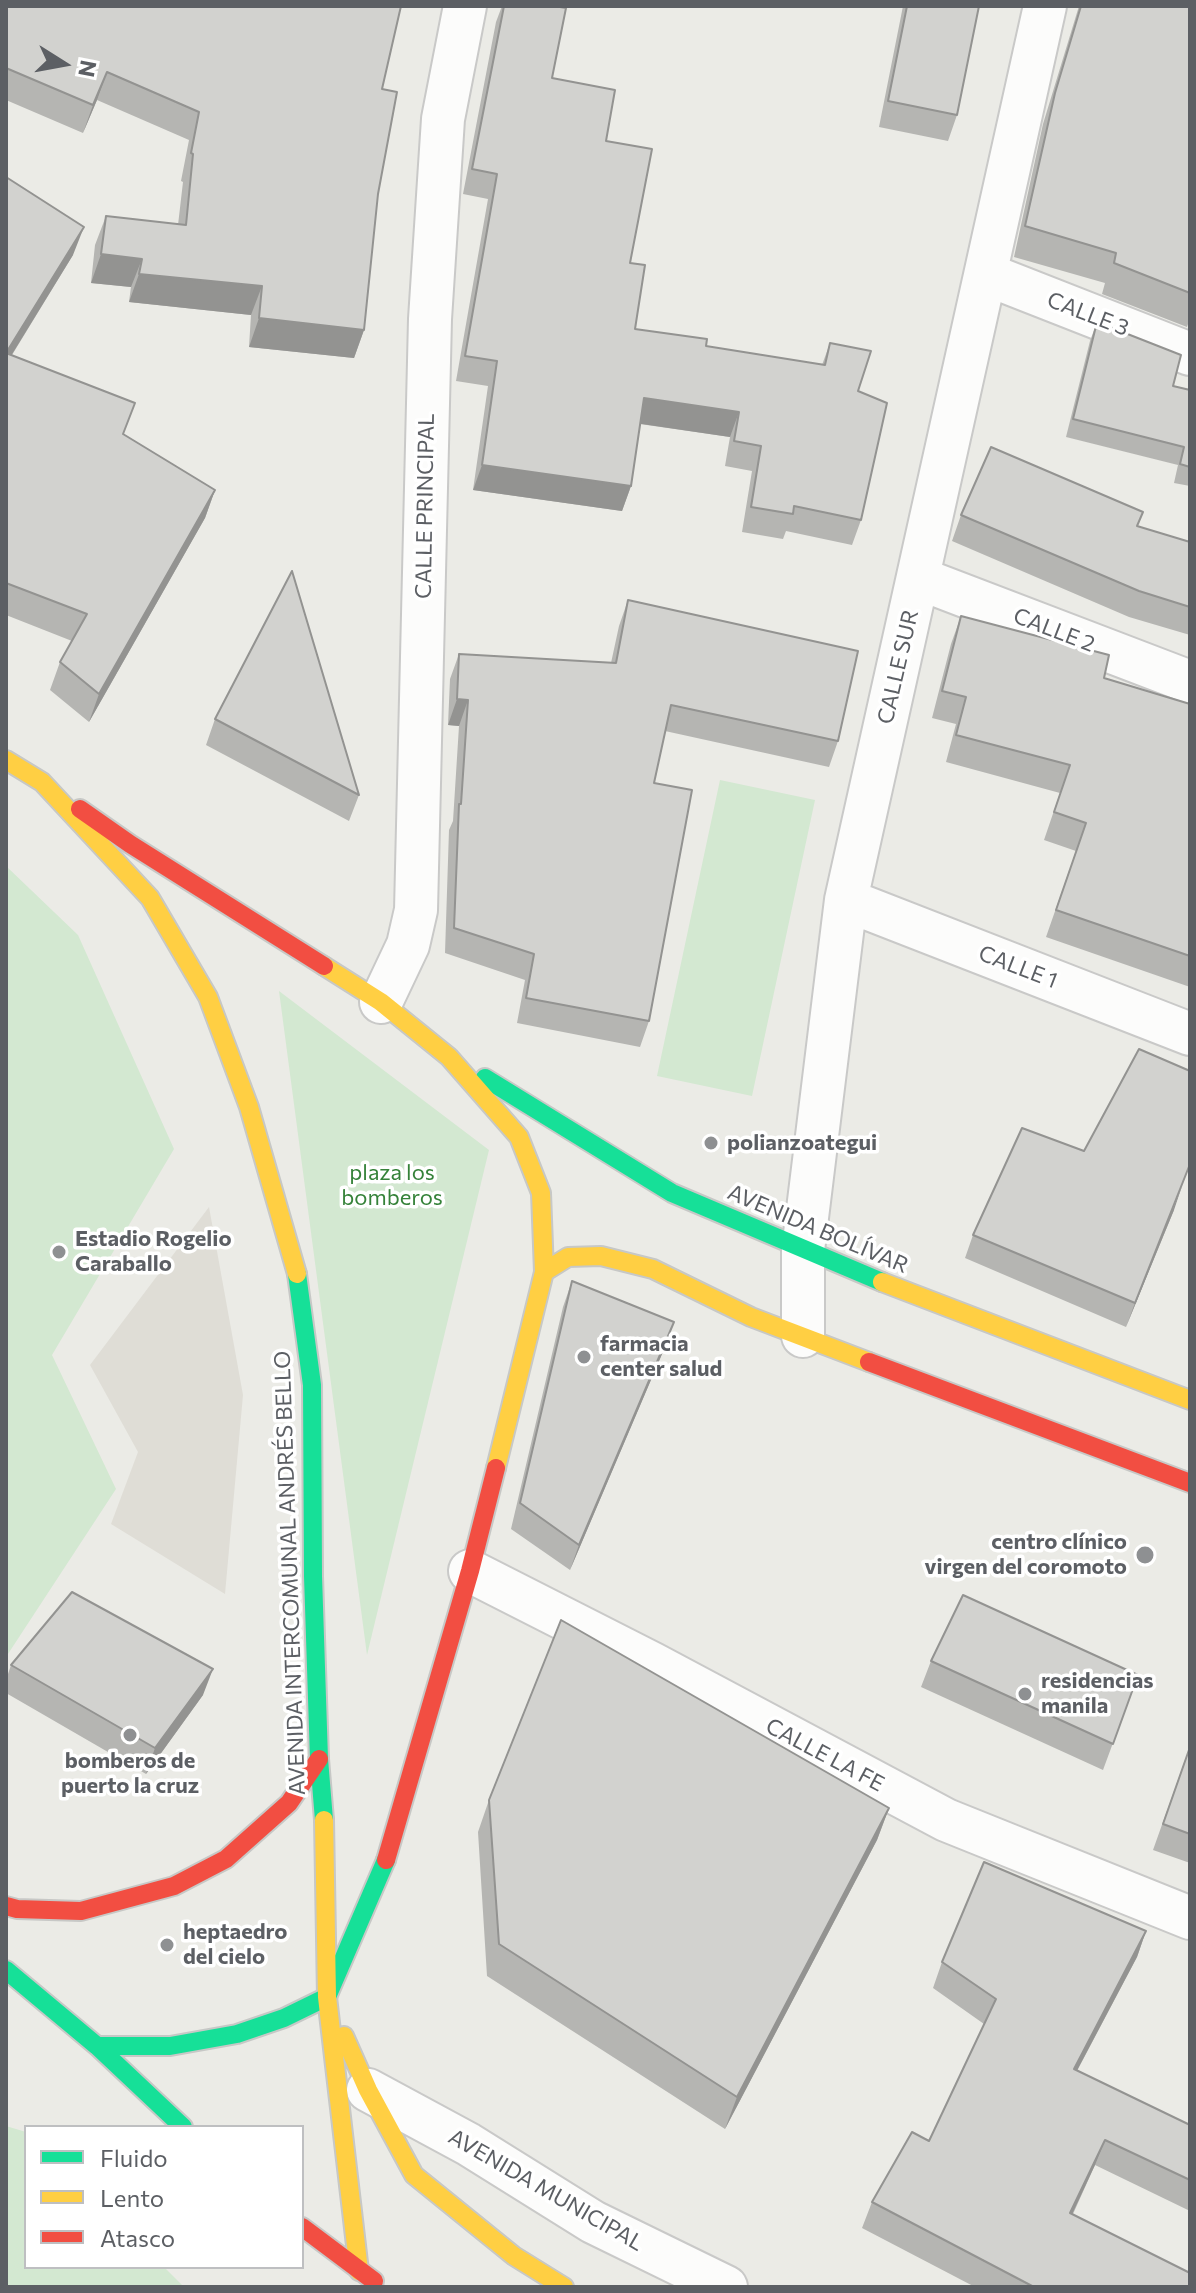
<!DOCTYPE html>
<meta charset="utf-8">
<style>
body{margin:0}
#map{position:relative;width:1196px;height:2293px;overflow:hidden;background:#ebebe6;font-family:Commissioner,sans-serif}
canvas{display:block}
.frame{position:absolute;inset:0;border:8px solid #5c5f64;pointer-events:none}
.legend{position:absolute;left:24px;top:2125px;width:280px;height:144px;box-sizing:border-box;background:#fff;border:2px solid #bebfc1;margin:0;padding:10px 14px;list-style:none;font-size:24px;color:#5c5f64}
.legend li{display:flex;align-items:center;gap:16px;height:40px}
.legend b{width:40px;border:2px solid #bebfc1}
.north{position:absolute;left:24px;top:24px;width:80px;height:80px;-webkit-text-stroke:6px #fff;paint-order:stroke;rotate:101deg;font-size:22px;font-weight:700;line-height:32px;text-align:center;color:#5c5f64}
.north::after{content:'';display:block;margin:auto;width:28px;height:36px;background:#5c5f64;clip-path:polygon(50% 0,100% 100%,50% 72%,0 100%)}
</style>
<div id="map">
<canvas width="1196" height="2293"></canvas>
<div class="frame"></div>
<ul class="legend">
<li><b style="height:10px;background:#16e098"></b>Fluido</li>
<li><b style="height:10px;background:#ffcf43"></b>Lento</li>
<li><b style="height:10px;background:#f24e42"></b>Atasco</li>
</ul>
<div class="north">N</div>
</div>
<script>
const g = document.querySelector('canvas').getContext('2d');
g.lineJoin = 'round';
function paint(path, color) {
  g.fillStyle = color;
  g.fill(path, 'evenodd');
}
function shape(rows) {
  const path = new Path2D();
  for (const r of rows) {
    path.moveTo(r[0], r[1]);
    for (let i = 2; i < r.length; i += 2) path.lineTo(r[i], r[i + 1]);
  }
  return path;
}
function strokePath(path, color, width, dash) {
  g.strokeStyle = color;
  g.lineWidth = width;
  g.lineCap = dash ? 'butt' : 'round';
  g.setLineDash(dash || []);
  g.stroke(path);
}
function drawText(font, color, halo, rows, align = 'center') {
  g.font = font + ' Commissioner,sans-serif';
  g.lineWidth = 7;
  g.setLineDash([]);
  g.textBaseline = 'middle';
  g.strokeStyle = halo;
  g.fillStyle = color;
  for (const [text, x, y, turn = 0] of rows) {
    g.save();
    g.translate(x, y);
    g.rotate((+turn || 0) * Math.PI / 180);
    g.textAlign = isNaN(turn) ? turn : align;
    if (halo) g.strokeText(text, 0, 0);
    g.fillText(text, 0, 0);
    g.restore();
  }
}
paint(shape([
 [209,1207,243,1395,225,1594,111,1524,138,1452,90,1365]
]), '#dfddd6');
paint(shape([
 [720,780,815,800,752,1096,657,1076],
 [6,866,78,935,174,1149,52,1355,116,1489,6,1657],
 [279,991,489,1150,367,1655],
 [6,2126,26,2132,26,2267,164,2267,184,2287,6,2287]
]), '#d3e8d1');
const street = shape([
 [986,274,1190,354],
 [918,578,1190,682],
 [846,900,1190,1034],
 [381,1002,408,945,416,910,430,319,443,119,465,6],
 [803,1336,803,1250,846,900,1045,6],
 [470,1571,653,1664,946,1820,1190,1918],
 [368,2090,468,2144,593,2222,726,2287]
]);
const fast = shape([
 [485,1078,672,1193,882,1282],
 [297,1274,312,1385,313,1576,319,1759,324,1820],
 [6,1970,97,2046,183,2127],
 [327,1997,386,1860],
 [97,2046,170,2046,237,2034,284,2018,327,1997]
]);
const slow = shape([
 [6,760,42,782,150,898,208,997,249,1107,297,1274],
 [324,966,381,1002,449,1057,519,1137,541,1193,544,1272,496,1468],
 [544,1272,568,1257,601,1256,653,1269,751,1317,869,1362],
 [882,1282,1190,1400],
 [324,1820,327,1997,359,2271],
 [344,2036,368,2090,414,2175,514,2256,564,2287]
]);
const jam = shape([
 [80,809,130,844,324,966],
 [869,1362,1190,1483],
 [386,1860,470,1571,496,1468],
 [6,1906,17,1909,81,1911,174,1886,226,1859,289,1803,319,1759],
 [302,2227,374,2281]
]);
strokePath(street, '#c9c9c8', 46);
strokePath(fast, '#c7c8c6', 22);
strokePath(slow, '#c7c8c6', 22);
strokePath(jam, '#c7c8c6', 22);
strokePath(street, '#fcfcfb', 42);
strokePath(fast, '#16e098', 18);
strokePath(slow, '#ffcf43', 18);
strokePath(jam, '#f24e42', 18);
paint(shape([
 [6,6,382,89,378,194,364,330,354,358,249,347,251,315,129,302,131,287,91,283,95,245,106,216,178,225,183,182,181,181,189,140,97,100,83,133,6,100],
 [502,6,554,6,552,78,606,141,630,263,635,329,706,346,822,365,830,343,858,391,861,520,852,545,786,531,783,539,742,532,752,471,725,466,730,437,640,424,631,486,622,511,473,490,488,386,456,381,488,199,463,194,496,22],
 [903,6,979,6,957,115,948,141,879,127],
 [1079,6,1190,6,1190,318,1187,327,1102,294,1105,283,1014,257,1043,124],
 [6,177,73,255,12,355,123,434,215,490,205,518,89,722,50,690,60,662,72,641,6,615],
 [1097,322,1173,386,1190,390,1190,486,1174,483,1178,465,1066,437,1090,341],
 [961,515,1137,527,1190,542,1190,635,1129,617,952,541],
 [628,600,838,741,829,767,665,731,654,783,649,1021,640,1047,517,1023,525,980,445,953,449,830,453,821,459,726,448,725,450,679,459,654,611,663,619,626],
 [961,616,1104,678,1190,704,1190,987,1046,937,1076,851,1044,840,1060,793,946,762,956,724,932,718,951,644],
 [215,719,359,795,349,821,206,745],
 [1174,1210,1126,1327,965,1258,973,1235],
 [572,1281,665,1347,570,1570,511,1529,563,1307],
 [931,1661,1138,1675,1103,1770,921,1687],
 [11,1665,203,1695,146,1774,6,1693,6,1680],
 [1190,1746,1190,1863,1153,1850],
 [489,1800,889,1808,877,1840,725,2129,487,1976,478,1832],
 [1146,1931,1137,1957,1077,2071,1190,2125,1190,2211,1095,2165,1073,2214,1190,2287,975,2287,862,2228,872,2202,929,2141,984,2024,933,1988,942,1962]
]), '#b5b5b2');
paint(shape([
 [107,72,97,100,83,133,93,105],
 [84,227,73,255,6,364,6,353],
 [101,254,142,259,131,287,91,283],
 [139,274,262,286,251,315,129,302],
 [259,318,364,330,354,358,249,347],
 [644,398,739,412,730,437,635,423],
 [482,465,631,486,622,511,473,490],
 [215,490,205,518,89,722,99,694],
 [457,699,468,700,459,726,448,725],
 [1182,1186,1174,1210,1126,1327,1135,1303],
 [674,1322,665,1347,570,1570,579,1545],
 [213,1669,203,1695,146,1774,155,1748],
 [889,1808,877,1840,725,2129,737,2097],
 [1146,1931,1137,1957,1064,2095,1074,2069],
 [1105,2140,1095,2165,1061,2238,1070,2213]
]), '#939391');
const building = shape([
 [6,6,401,6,382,89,397,92,378,194,364,330,259,318,262,286,139,274,142,259,101,254,106,216,186,225,193,154,191,153,199,112,107,72,93,105,6,68,6,6],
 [504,6,554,6,566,8,552,78,615,90,606,141,652,149,630,263,645,265,635,329,707,339,706,346,825,365,830,343,871,351,858,391,887,403,861,520,794,506,793,514,751,507,761,446,734,441,739,412,644,398,631,486,482,465,497,361,465,356,497,174,472,169,504,6],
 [907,6,979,6,957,115,888,101,907,6],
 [1081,6,1190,6,1190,293,1114,263,1116,253,1025,226,1055,93,1081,6],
 [6,177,84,227,6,353,6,177],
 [1097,322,1181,355,1173,386,1190,390,1190,467,1180,464,1184,447,1073,419,1097,322],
 [6,353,135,403,123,434,215,490,99,694,60,662,87,614,6,583,6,353],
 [991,447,1143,512,1137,526,1190,542,1190,607,1139,591,961,515,991,447],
 [292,571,359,795,215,719,292,571],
 [628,600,858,651,838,741,671,705,654,783,692,790,649,1021,526,998,534,954,454,928,459,804,461,804,468,700,457,699,459,654,616,663,628,600],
 [961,616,1109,655,1104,678,1190,704,1190,956,1056,910,1086,823,1054,812,1070,765,956,735,966,697,942,691,961,616],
 [1139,1049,1190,1071,1190,1164,1135,1303,973,1235,1022,1128,1084,1151,1139,1049],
 [572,1281,674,1322,579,1545,520,1503,572,1281],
 [72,1592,213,1669,155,1748,11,1665,72,1592],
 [963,1595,1138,1675,1113,1744,931,1661,963,1595],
 [561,1620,889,1808,737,2097,499,1944,489,1800,561,1620],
 [1190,1747,1190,1834,1163,1824,1190,1747],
 [984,1862,1146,1931,1074,2069,1190,2125,1190,2180,1105,2140,1070,2213,1190,2273,1190,2287,1034,2287,872,2202,912,2132,929,2141,996,1999,942,1962,984,1862]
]);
paint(building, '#d2d2cf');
strokePath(building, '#939391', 2);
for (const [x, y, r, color] of [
 [711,1143,8,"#8e9092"],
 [59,1252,8,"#8e9092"],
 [584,1357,8,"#8e9092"],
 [1145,1555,10,"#8e9092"],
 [1025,1694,8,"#8e9092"],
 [130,1735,8,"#8e9092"],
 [167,1945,8,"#8e9092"]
]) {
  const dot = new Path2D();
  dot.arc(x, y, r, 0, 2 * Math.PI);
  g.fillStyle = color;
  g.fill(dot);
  strokePath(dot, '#fff', 3);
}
drawText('22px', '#5c5f64', '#fff', [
 ["CALLE 3",1088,314,21],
 ["CALLE PRINCIPAL",425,506,-89],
 ["CALLE 2",1054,630,21],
 ["CALLE SUR",898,667,-77],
 ["CALLE 1",1018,967,21],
 ["AVENIDA BOLÍVAR",818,1229,23],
 ["AVENIDA INTERCOMUNAL ANDRÉS BELLO",290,1573,-92],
 ["CALLE LA FE",825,1755,28],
 ["AVENIDA MUNICIPAL",546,2190,30]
]);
drawText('bold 22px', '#5c5f64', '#fff', [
 ["polianzoategui",727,1143],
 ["Estadio Rogelio",75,1239],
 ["Caraballo",75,1264],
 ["farmacia",600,1344],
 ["center salud",600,1369],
 ["centro clínico",1127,1542,"right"],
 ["virgen del coromoto",1127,1567,"right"],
 ["residencias",1041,1681],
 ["manila",1041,1706],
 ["bomberos de",130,1761,"center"],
 ["puerto la cruz",130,1786,"center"],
 ["heptaedro",183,1932],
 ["del cielo",183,1957]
], 'left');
drawText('22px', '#358239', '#fff', [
 ["plaza los",392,1173],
 ["bomberos",392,1198]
]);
</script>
